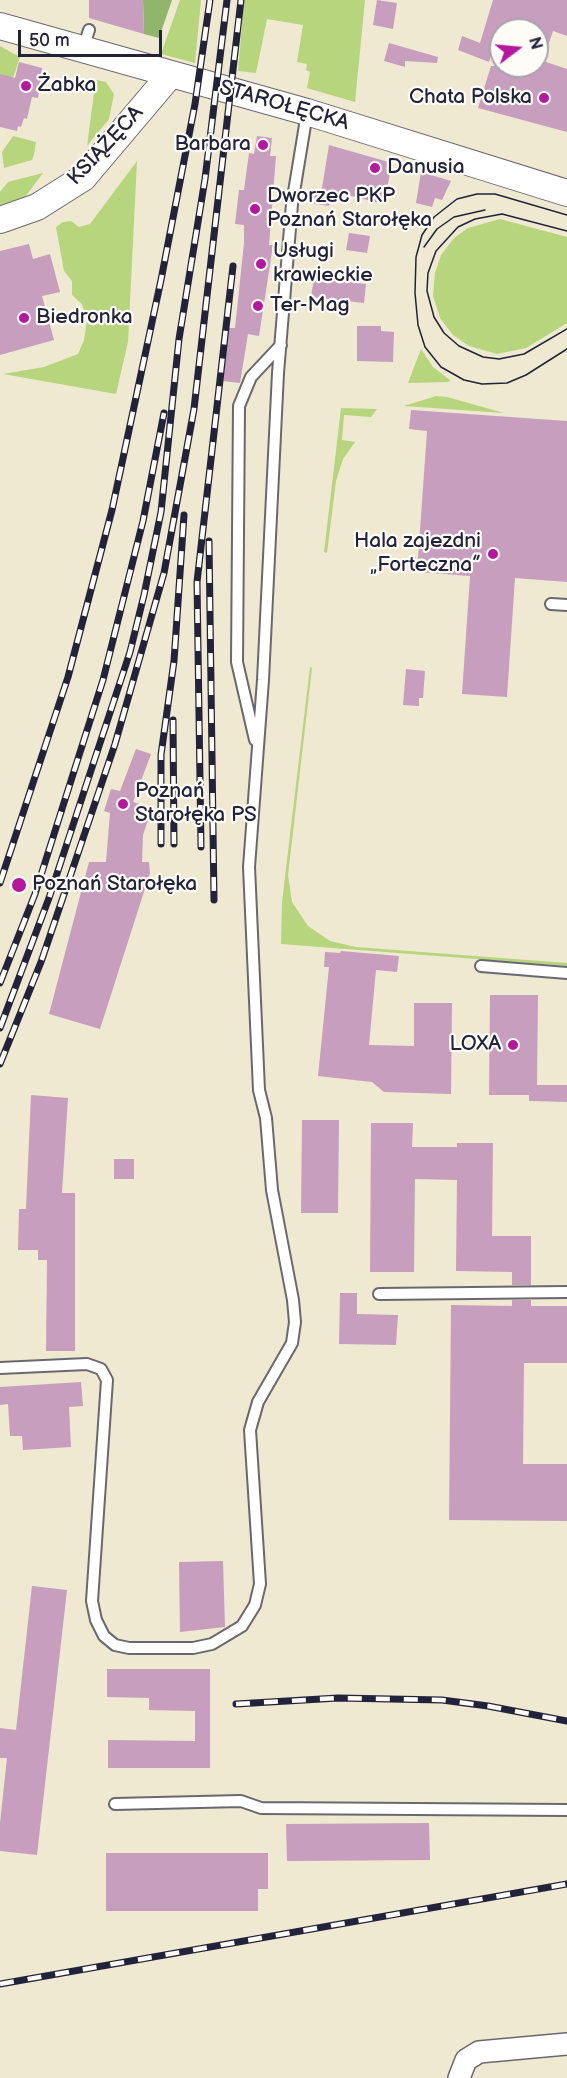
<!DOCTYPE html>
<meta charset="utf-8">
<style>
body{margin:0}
#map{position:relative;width:567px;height:2078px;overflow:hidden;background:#eee9d0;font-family:"Balsamiq Sans",sans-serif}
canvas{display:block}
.north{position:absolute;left:489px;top:18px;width:60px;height:60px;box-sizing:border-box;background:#fdfcf7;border:2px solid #a5a5ac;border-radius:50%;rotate:74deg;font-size:16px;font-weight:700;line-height:24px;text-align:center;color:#22223b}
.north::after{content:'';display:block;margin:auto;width:21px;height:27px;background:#b5179e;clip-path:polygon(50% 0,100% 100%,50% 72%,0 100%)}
.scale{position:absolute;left:18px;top:30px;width:144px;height:27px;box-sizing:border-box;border:3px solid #22223b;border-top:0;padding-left:8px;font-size:18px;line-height:21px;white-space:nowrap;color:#22223b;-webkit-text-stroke:4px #fdfcf7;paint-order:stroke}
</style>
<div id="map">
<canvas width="567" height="2078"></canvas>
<div class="north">N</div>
<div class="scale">50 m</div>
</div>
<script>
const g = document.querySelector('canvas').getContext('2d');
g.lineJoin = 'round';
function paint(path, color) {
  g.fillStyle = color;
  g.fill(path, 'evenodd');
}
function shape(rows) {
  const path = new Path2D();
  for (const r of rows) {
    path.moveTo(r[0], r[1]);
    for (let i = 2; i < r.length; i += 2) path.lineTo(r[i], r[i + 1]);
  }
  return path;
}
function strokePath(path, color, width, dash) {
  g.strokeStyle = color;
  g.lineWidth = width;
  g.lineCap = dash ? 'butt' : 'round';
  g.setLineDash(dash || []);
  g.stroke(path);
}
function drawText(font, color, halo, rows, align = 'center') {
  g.font = font + ' "Balsamiq Sans",sans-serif';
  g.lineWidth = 4.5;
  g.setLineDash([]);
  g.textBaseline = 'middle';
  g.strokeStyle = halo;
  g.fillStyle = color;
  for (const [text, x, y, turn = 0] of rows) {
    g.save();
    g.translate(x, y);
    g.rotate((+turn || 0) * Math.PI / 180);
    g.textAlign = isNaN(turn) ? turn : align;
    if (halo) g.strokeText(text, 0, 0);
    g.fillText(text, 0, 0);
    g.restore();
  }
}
paint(shape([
 [180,0,201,0,195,63,161,54],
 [244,0,365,0,355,102,307,88,310,72,306,70,307,64,297,62,303,25,267,19,256,73,238,71],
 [0,46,20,57,0,116],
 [88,78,106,82,114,94,109,119,87,146,94,93,80,92],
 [13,136,36,142,34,155,32,160,4,168,2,152],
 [137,161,128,342,116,394,3,374,44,367,78,354,84,340,87,320,82,304,72,295,72,281,64,271,56,227,63,222,71,221,79,227,90,224],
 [43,173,25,197,0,210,0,192,8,182],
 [500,219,567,237,567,323,526,348,497,354,469,346,453,335,440,318,433,296,435,273,441,255,454,238,468,228],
 [421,349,433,367,450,380,449,382,408,383],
 [436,396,447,397,504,413,404,406],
 [341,408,377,409,371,417,344,415,342,440,355,442,343,459,336,481,327,553,324,552],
 [310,667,312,668,288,875,292,902,308,926,330,941,356,947,567,963,567,966,281,944,282,902]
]), '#b6d57c');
paint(shape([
 [143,0,172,0,159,38,144,34]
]), '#90b66c');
paint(shape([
 [89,0,143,0,144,34,89,18],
 [377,0,397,3,393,29,373,25],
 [493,0,567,0,567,36,553,31,543,61,567,69,567,132,478,108,491,66,537,66,537,30,499,30,489,62,458,50,462,36,480,43],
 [389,43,438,57,437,63,405,61,405,67,384,61],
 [19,62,42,68,38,98,32,97,27,119,24,118,21,127,18,126,17,131,0,127,0,74,15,78],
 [257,136,272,138,270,156,276,156,269,245,273,245,259,336,248,334,240,383,223,381,229,328,235,328,244,243,244,225,235,224,239,190,244,190,249,153,254,154],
 [329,145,392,163,384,204,331,191,329,206,314,204,315,192,322,188],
 [421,172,451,181,442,200,435,198,432,207,416,203],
 [349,233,370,236,367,253,346,250],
 [29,244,33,259,50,254,60,292,42,296,54,340,0,355,0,251],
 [314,278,366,284,364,303,311,297],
 [357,326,381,326,381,331,394,332,393,362,357,361],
 [411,410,567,421,567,582,515,578,507,697,462,694,470,576,417,572,427,431,409,429],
 [406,669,425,671,423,698,419,698,419,706,403,705],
 [136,749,151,754,133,802,152,808,143,835,142,862,149,862,150,873,100,1029,49,1014,89,862,106,862,110,813,104,811,111,789,120,791],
 [341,951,399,956,397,972,376,970,369,1045,414,1046,414,1003,452,1003,451,1094,384,1092,372,1082,318,1076,329,967,324,967,325,952,340,953],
 [490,995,538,995,537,1085,567,1085,567,1102,529,1101,529,1095,489,1095],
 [31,1095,68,1098,62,1193,75,1193,75,1351,46,1351,47,1260,38,1260,38,1250,18,1250,19,1209,26,1209],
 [302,1120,339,1120,338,1213,301,1213],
 [371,1123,413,1123,412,1147,457,1147,457,1143,493,1143,492,1236,531,1236,531,1285,512,1285,512,1272,456,1271,457,1180,415,1179,414,1272,370,1272],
 [114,1159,134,1159,134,1179,114,1179],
 [340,1293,357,1293,357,1314,398,1315,396,1345,339,1344],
 [512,1300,531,1300,531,1306,567,1306,567,1363,524,1363,523,1464,567,1464,567,1521,449,1520,451,1305,512,1306],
 [81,1382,83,1406,69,1407,71,1447,23,1450,22,1436,10,1436,8,1404,0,1405,0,1387],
 [223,1561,225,1627,180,1632,179,1562],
 [32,1586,67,1590,37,1855,0,1851,0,1823,7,1758,0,1758,0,1728,16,1730],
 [107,1669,210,1669,210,1768,108,1768,108,1740,195,1741,195,1711,149,1710,149,1698,107,1697],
 [429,1823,430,1860,287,1861,286,1824],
 [106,1853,268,1853,268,1889,258,1889,258,1911,106,1911]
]), '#c79ebe');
const service = shape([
 [83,49,89,30],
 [551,604,567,605],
 [255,740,237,662,239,406,251,377,281,345],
 [481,966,567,973],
 [379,1294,567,1292],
 [0,1368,87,1364,101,1369,107,1380,92,1601,96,1620,104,1636,115,1645,129,1648,193,1648,212,1644,242,1626,255,1605,260,1584,250,1430,258,1402,292,1343,295,1322,293,1300,272,1190,266,1118,259,1090,249,867,263,680,278,373,292,204,307,113],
 [115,1804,241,1801,261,1808,567,1810]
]);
const minor = shape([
 [459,2078,466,2060,479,2052,567,2044]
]);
const tertiary = shape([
 [0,26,307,112,567,193],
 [0,220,37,207,83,178,171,74]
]);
strokePath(service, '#69686f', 14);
strokePath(minor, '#69686f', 24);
strokePath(tertiary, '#69686f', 28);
strokePath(service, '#fff', 10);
strokePath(minor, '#fff', 21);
strokePath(tertiary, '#fff', 26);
strokePath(shape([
 [567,215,495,194,477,194,457,199,434,217,422,235,416,257,415,293,418,325,425,347,441,367,464,380,482,384,507,383,526,375,567,349],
 [567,231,502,214,475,219,458,227,436,251,428,273,427,291,434,317,444,333,459,346,483,357,499,359,524,354,567,329],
 [424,247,437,229,454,217,485,210]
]), '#22223b', 1.5);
const rail = shape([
 [209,541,214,900],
 [173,720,174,844],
 [161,844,161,755,174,661,184,515],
 [201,847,197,582,233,266],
 [0,883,68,677,112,510,161,280,195,104,210,0],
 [0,983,35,894,103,680,143,521,164,413],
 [0,1028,49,898,130,652,144,595,161,512,179,339,205,179,227,0],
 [0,1064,41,962,115,744,164,573,194,409,241,0],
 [236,1704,338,1698,442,1700,488,1706,567,1721],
 [0,1984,567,1884]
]);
strokePath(rail, '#22223b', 7);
strokePath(rail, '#fdfcf7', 4.5, [14]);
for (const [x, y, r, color] of [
 [26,86,6,"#b5179e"],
 [544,98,6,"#b5179e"],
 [263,145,6,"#b5179e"],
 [375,168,6,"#b5179e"],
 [255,209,6,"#b5179e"],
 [261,264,6,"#b5179e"],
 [258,306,6,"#b5179e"],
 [24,318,6,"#b5179e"],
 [493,554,6,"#b5179e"],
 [123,804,6,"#b5179e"],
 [19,885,8,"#b5179e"],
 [513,1045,6,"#b5179e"]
]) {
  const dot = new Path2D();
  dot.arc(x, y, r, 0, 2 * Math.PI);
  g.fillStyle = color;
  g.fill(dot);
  strokePath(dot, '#fdfcf7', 2);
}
drawText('21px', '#22223b', '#fdfcf7', [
 ["Żabka",38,86],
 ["Chata Polska",532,98,"right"],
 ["Barbara",251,145,"right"],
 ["Danusia",387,168],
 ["Dworzec PKP",267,197],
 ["Poznań Starołęka",267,221],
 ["Usługi",273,252],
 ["krawieckie",273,276],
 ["Ter-Mag",270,306],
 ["Biedronka",36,318],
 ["Hala zajezdni",481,542,"right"],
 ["„Forteczna”",481,566,"right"],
 ["Poznań",135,792],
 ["Starołęka PS",135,816],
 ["Poznań Starołęka",32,885],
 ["LOXA",501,1045,"right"]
], 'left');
drawText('21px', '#22223b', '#fdfcf7', [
 ["STAROŁĘCKA",284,106,16],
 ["KSIĄŻĘCA",106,146,-47]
]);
</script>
